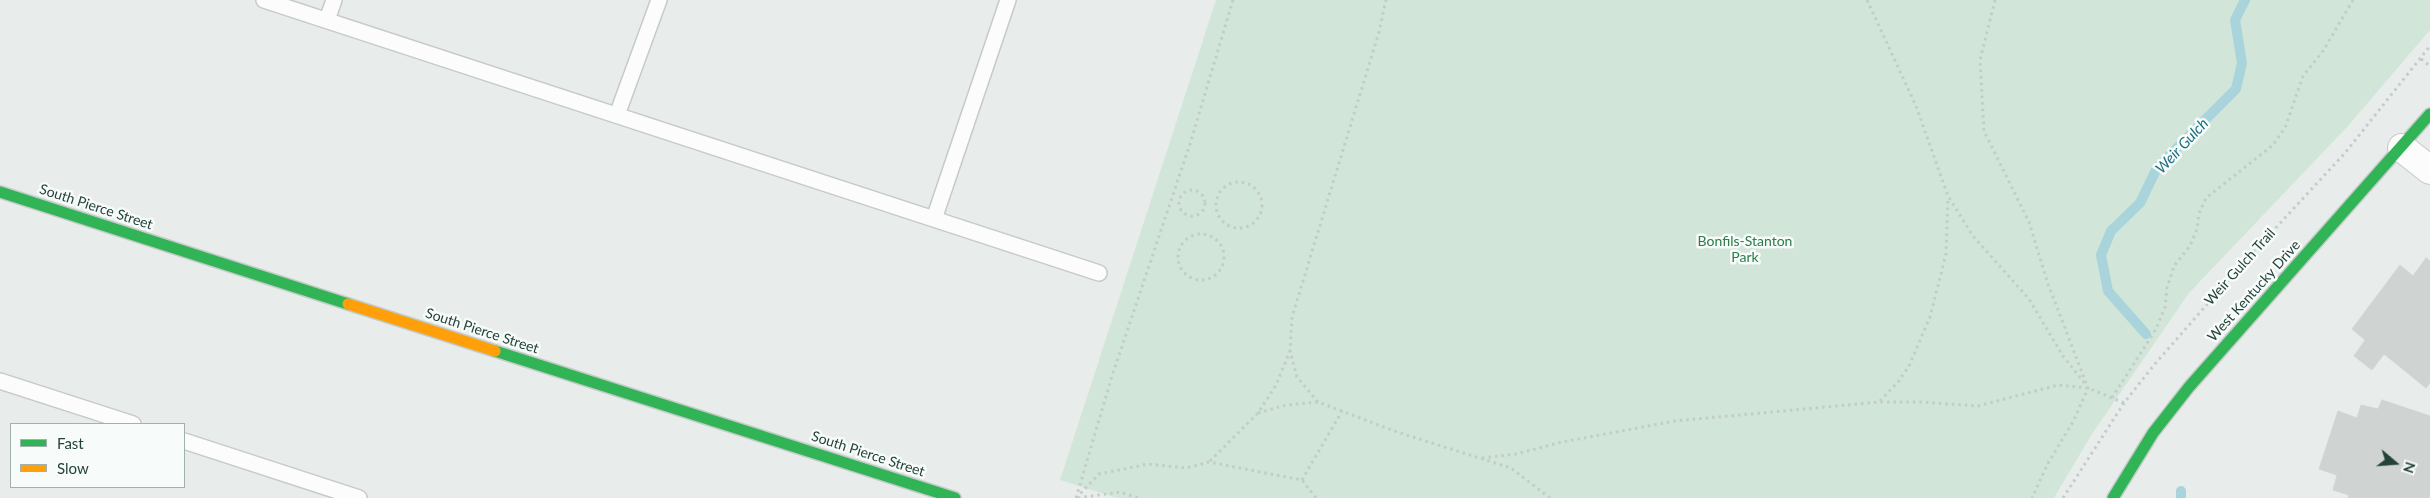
<!DOCTYPE html>
<style>
body{margin:0}
#map{position:relative;width:2430px;height:498px;overflow:hidden;background:#e8edeb;font-family:Lato,sans-serif}
canvas{display:block}
.legend{position:absolute;left:10px;top:423px;width:175px;height:65px;box-sizing:border-box;background:#f7fbf9;border:1px solid #a3b1ad;margin:0;padding:6px 9px;list-style:none;font-size:15px;color:#24423a}
.legend li{display:flex;align-items:center;gap:10px;height:25px}
.legend b{width:25px;border:1px solid #a3b1ad}
.north{position:absolute;left:2370px;top:438px;width:50px;height:50px;-webkit-text-stroke:4px #f7fbf9;paint-order:stroke;rotate:108deg;font-size:14px;font-weight:700;line-height:20px;text-align:center;color:#24423a}
.north::after{content:'';display:block;margin:auto;width:18px;height:22px;background:#24423a;clip-path:polygon(50% 0,100% 100%,50% 72%,0 100%)}
</style>
<div id="map">
<canvas width="2430" height="498"></canvas>
<ul class="legend">
<li><b style="height:6px;background:#30b455"></b>Fast</li>
<li><b style="height:6px;background:#ff9f0a"></b>Slow</li>
</ul>
<div class="north">N</div>
</div>
<script>
const g = document.querySelector('canvas').getContext('2d');
g.lineJoin = 'round';
function paint(path, color) {
  g.fillStyle = color;
  g.fill(path, 'evenodd');
}
function shape(rows) {
  const path = new Path2D();
  for (const r of rows) {
    if (r.length === 3) {
      path.moveTo(r[0] + r[2], r[1]);
      path.arc(r[0], r[1], r[2], 0, 2 * Math.PI);
      continue;
    }
    path.moveTo(r[0], r[1]);
    for (let i = 2; i < r.length; i += 2) path.lineTo(r[i], r[i + 1]);
  }
  return path;
}
function strokePath(path, color, width, dash) {
  g.strokeStyle = color;
  g.lineWidth = width;
  g.lineCap = dash ? 'butt' : 'round';
  g.setLineDash(dash || []);
  g.stroke(path);
}
function drawText(font, color, halo, rows, align = 'center') {
  g.font = font + ' Lato,sans-serif';
  g.lineWidth = 5;
  g.setLineDash([]);
  g.textBaseline = 'middle';
  g.strokeStyle = halo;
  g.fillStyle = color;
  for (const [text, x, y, turn = 0] of rows) {
    g.save();
    g.translate(x, y);
    g.rotate((+turn || 0) * Math.PI / 180);
    g.textAlign = isNaN(turn) ? turn : align;
    if (halo) g.strokeText(text, 0, 0);
    g.fillText(text, 0, 0);
    g.restore();
  }
}
paint(shape([
 [1216,0,2430,0,2430,30,2348,126,2189,293,2092,434,2054,498,1117,498,1060,480]
]), '#d1e6d8');
strokePath(shape([
 [2146,334,2108,291,2101,255,2111,231,2140,203,2157,168,2236,89,2242,63,2235,20,2245,0],
 [2181,498,2181,491]
]), '#a9d4db', 10);
const building = shape([
 [2426,258,2430,261,2430,383,2426,388,2384,354,2372,370,2354,356,2365,340,2352,329,2400,265,2413,276,2426,258],
 [2382,400,2430,416,2430,498,2348,498,2349,495,2333,490,2337,475,2319,469,2338,411,2357,418,2361,405,2378,409,2382,400]
]);
paint(building, '#cfd4d2');
strokePath(building, '#d1d6d4', 1);
const lane = shape([
 [264,0,1099,273],
 [327,20,334,0],
 [617,115,659,0],
 [934,219,1008,0],
 [0,381,133,424],
 [184,441,359,498]
]);
const street = shape([
 [2402,148,2430,170]
]);
const fast = shape([
 [0,192,348,304],
 [495,351,955,498],
 [2113,498,2153,433,2189,387,2430,114]
]);
const slow = shape([
 [348,304,495,351]
]);
strokePath(lane, '#c5cac8', 18);
strokePath(street, '#c5cac8', 30);
strokePath(fast, '#c3cbc8', 14);
strokePath(slow, '#c3cbc8', 14);
strokePath(shape([
 [1867,0,1916,106,1948,196,1973,236,2029,299,2063,356,2086,385],
 [1995,0,1980,60,1984,131,2029,222,2048,284,2088,388,2073,422,2048,463,2032,498],
 [2421,59,2430,66],
 [1239,205,23],
 [1192,203,13],
 [1201,257,23],
 [2112,398,2156,329,2165,307,2167,288,2174,266,2190,246,2197,229,2199,213,2206,198,2273,145,2285,128,2303,76,2323,51,2353,0],
 [1880,401,1898,382,1909,366,1930,317,1946,254,1948,197],
 [1318,402,1297,377,1290,351,1292,317,1379,32,1386,0],
 [1258,413,1286,405,1318,402,1397,432,1511,468,1550,498],
 [1482,458,1516,454,1562,442,1675,421,1879,402,1921,402,1978,406,2058,385,2088,388,2124,403],
 [1210,461,1258,413,1276,385,1290,351],
 [1302,480,1342,411],
 [1076,498,1112,376,1190,144,1233,0],
 [1076,498,1099,474,1148,464,1186,468,1209,462,1302,480,1316,498],
 [1078,498,1120,492,1138,498],
 [2063,498,2124,403,2154,365,2246,260,2345,153,2430,46]
]), '#c3ccca', 3, [2.5, 4]);
strokePath(lane, '#fcfcfc', 15);
strokePath(street, '#fcfcfc', 28);
strokePath(fast, '#30b455', 11);
strokePath(slow, '#ff9f0a', 11);
drawText('14px', '#24423a', '#f7fbf9', [
 ["South Pierce Street",96,207,18],
 ["Weir Gulch Trail",2240,267,-48],
 ["West Kentucky Drive",2254,291,-48],
 ["South Pierce Street",482,331,18],
 ["South Pierce Street",868,454,18]
]);
drawText('14px', '#2d7a4b', '#f7fbf9', [
 ["Bonfils-Stanton",1745,241],
 ["Park",1745,257]
]);
drawText('italic 15px', '#1c6f80', '#f7fbf9', [
 ["Weir Gulch",2182,146,-47]
]);
</script>
